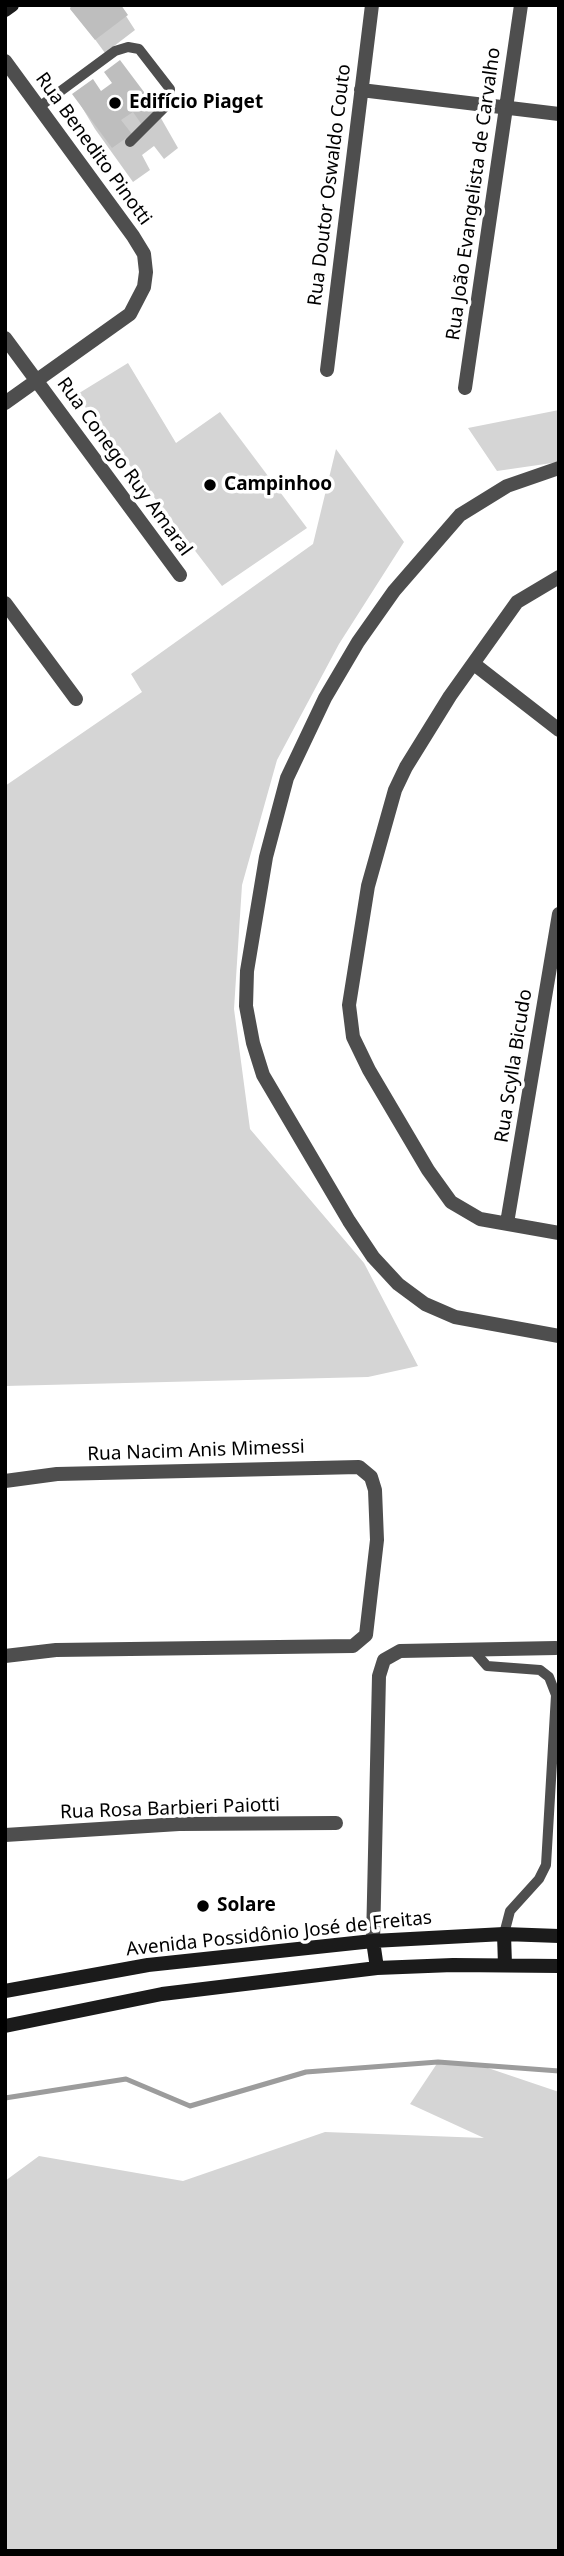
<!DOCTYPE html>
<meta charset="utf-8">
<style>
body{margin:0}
#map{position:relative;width:564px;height:2556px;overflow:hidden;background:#fff;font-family:"Noto Sans",sans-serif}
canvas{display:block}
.frame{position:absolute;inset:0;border:7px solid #000;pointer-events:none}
</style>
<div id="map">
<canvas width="564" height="2556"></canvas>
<div class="frame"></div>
</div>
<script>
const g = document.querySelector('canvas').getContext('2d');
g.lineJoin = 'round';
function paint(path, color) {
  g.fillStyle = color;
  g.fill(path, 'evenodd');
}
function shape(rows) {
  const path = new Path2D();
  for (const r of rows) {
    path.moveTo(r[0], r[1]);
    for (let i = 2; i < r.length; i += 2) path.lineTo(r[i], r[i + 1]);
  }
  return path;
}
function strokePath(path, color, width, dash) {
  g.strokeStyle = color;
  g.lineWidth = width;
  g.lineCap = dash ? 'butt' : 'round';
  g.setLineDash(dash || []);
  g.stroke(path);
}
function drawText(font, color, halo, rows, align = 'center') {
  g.font = font + ' "Noto Sans",sans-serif';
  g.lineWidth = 7;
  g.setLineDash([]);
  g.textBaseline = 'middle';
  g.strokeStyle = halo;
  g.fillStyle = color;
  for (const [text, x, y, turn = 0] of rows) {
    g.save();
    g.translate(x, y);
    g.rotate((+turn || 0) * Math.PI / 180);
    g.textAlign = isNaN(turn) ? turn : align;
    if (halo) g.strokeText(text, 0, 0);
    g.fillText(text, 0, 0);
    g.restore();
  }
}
paint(shape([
 [128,363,176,443,220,412,307,528,222,586,76,395],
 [559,410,559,462,497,471,468,428],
 [336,449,404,542,339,644,277,760,242,885,234,1009,250,1129,364,1263,418,1366,368,1377,5,1386,5,786,142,692,131,674,313,544],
 [438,2062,482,2066,559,2092,559,2551,5,2551,5,2181,39,2156,183,2181,325,2132,484,2138,410,2104]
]), '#d5d5d5');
paint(shape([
 [72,8,126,16,135,30,105,53],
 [101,93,158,113,178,148,164,159,154,146,142,155,150,170,133,182,95,129,74,94]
]), '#0003');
strokePath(shape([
 [5,2098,126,2079,190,2106,306,2072,438,2062,559,2071]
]), '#9c9c9c', 5);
paint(shape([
 [71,5,121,5,128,15,95,40,70,9],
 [120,60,159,112,142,125,133,112,121,120,132,134,112,148,72,94,93,79,101,91,112,83,104,72]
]), '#bebebe');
strokePath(shape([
 [39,107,115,51,128,47,139,49,170,89,170,102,130,142],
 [474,1651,487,1666,540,1670,549,1677,556,1695,546,1865,539,1879,510,1911,504,1934]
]), '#4e4e4e', 10);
strokePath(shape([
 [5,61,133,236,144,254,146,272,144,287,130,314,5,403],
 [361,90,559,114],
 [5,338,180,575],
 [327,370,372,5],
 [465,388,521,5],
 [559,468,507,486,460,515,394,591,358,642,325,698,287,778,266,857,247,971,246,1006,253,1043,263,1075,349,1221,373,1257,398,1284,425,1304,455,1317,559,1336],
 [559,577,517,602,450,696,406,767,395,790,368,886,349,1005,353,1037,369,1070,428,1170,451,1202,480,1219,559,1233],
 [5,603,76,699],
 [474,664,559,730],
 [507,1223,559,914],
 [5,1481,57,1474,359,1467,371,1477,375,1490,377,1540,366,1635,353,1646,56,1650,5,1656],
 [5,1835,179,1824,336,1823],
 [373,1941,379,1676,384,1660,400,1651,556,1648]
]), '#4e4e4e', 14);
strokePath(shape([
 [5,10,12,5],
 [504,1934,505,1965],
 [373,1941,377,1968],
 [5,1991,148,1965,373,1941,504,1934,559,1936],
 [5,2026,162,1994,377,1968,453,1965,559,1966]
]), '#1b1b1b', 14);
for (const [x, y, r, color] of [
 [115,103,7,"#000"],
 [210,485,7,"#000"],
 [203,1906,7,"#000"]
]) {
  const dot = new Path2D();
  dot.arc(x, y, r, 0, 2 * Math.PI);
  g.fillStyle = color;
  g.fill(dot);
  strokePath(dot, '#fff', 2.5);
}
drawText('bold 19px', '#000', '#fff', [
 ["Edifício Piaget",129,103],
 ["Campinhoo",224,485],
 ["Solare",217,1906]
], 'left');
drawText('19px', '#000', '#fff', [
 ["Rua Benedito Pinotti",93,149,54],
 ["Rua Doutor Oswaldo Couto",330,185,-83],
 ["Rua João Evangelista de Carvalho",474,194,-82],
 ["Rua Conego Ruy Amaral",124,467,54],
 ["Rua Scylla Bicudo",514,1066,-81],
 ["Rua Nacim Anis Mimessi",196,1451,-2],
 ["Rua Rosa Barbieri Paiotti",170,1809,-2],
 ["Avenida Possidônio José de Freitas",279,1934,-6]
]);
</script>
